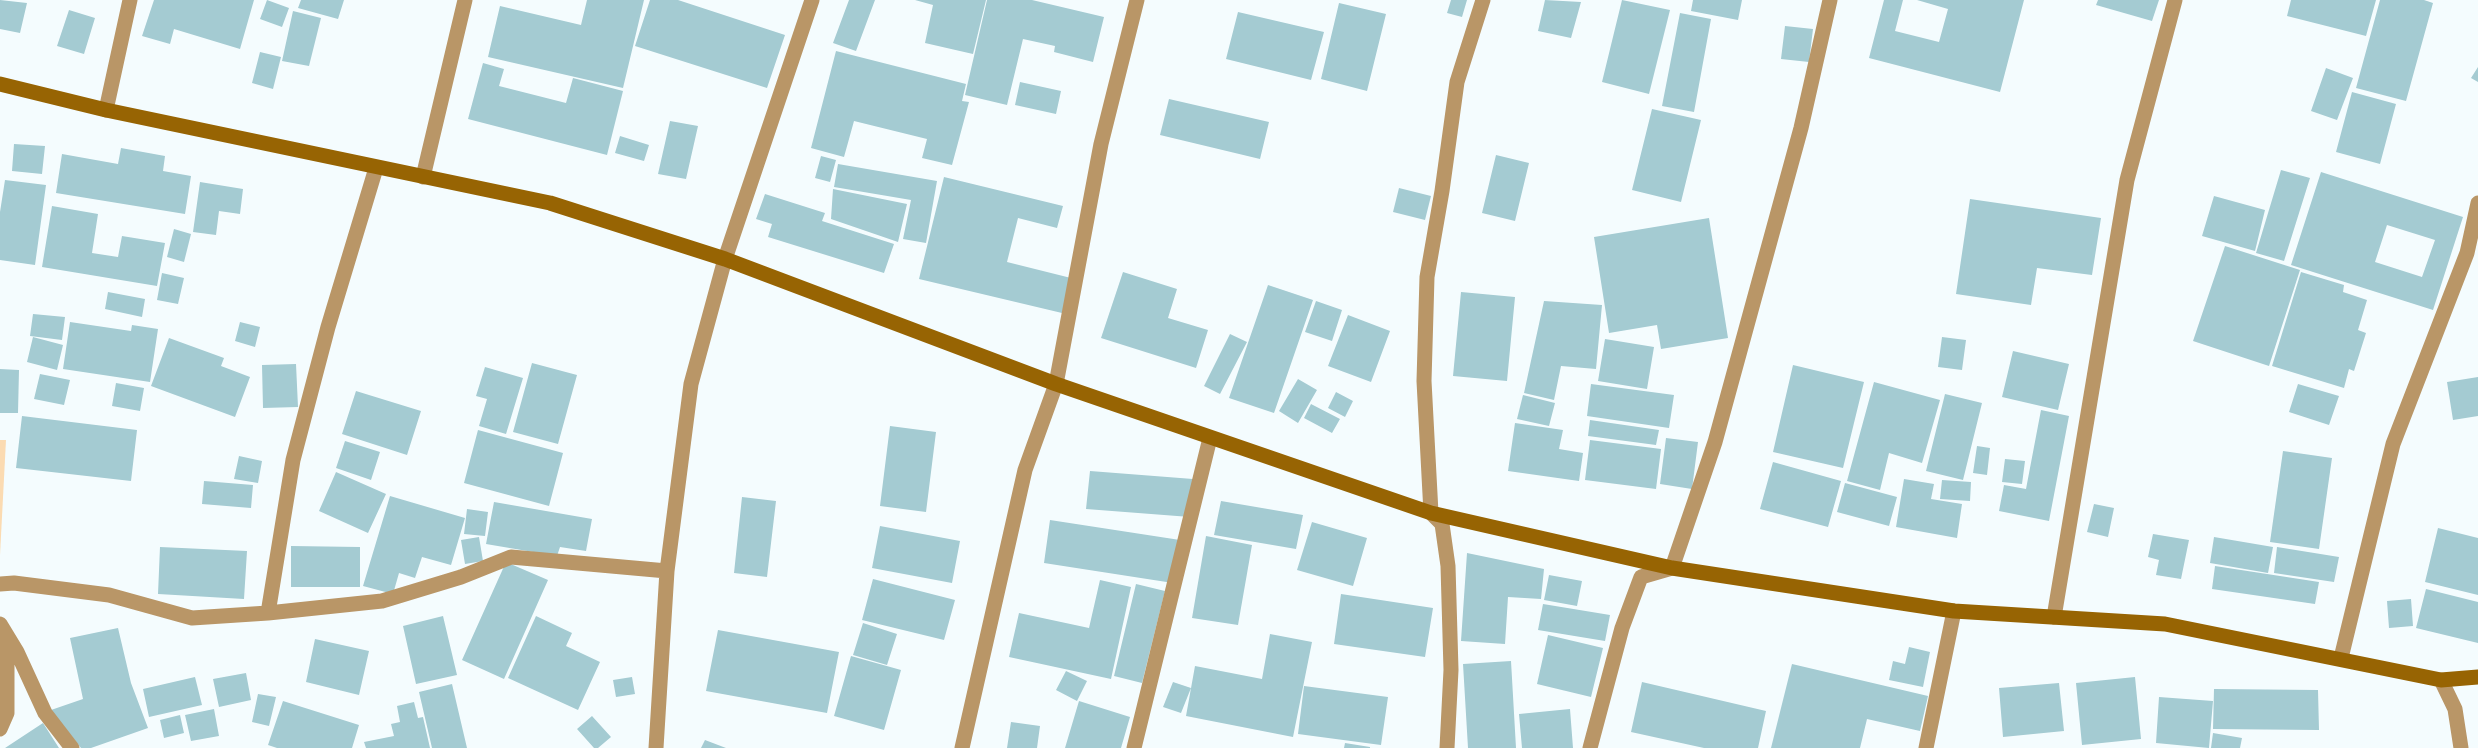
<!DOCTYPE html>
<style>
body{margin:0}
canvas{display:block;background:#f4fcfe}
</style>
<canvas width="2478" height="748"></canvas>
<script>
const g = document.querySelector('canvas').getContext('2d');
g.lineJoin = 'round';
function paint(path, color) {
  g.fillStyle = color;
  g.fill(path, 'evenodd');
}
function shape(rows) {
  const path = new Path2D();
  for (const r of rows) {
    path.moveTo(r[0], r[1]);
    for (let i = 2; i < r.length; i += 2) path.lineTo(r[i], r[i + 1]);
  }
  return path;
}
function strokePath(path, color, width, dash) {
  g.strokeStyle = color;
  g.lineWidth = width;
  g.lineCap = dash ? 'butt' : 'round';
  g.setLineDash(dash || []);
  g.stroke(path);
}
paint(shape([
 [0,440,6,440,0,555]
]), '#fbdbb2');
paint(shape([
 [0,0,27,3,20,33,0,29],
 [154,0,254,0,240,49,174,29,170,44,142,36],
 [267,0,289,8,282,27,260,19],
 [301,0,344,0,338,19,298,8],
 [587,0,644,0,623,88,488,57,500,6,581,25],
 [650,0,678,0,785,35,767,88,635,46],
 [849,0,875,0,856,51,833,43],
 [915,0,986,0,973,54,925,43,933,5],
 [987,0,1032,0,1104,17,1093,62,1054,52,1055,46,1023,39,1007,105,965,95],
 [1451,0,1467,0,1462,17,1447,13],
 [1545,0,1581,2,1571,38,1538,31],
 [1622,0,1670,10,1649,94,1602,82],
 [1693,0,1742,0,1738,20,1691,11],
 [1884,0,1903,0,1895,31,1939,42,1948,9,1917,0,2024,0,2000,92,1869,58],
 [2098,0,2159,0,2152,21,2096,5],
 [2291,0,2376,0,2366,36,2287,16],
 [2380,0,2424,0,2433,3,2406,101,2356,88],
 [1339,3,1386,14,1367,91,1321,79],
 [69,10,95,18,84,54,57,46],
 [293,11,321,18,309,66,282,61],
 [1238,12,1324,32,1311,80,1226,59],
 [1680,13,1711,19,1694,112,1662,106],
 [1785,26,1813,29,1809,62,1781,59],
 [836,51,966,84,962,101,969,102,952,165,922,158,927,139,854,121,844,157,811,148],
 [260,52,281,57,273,89,252,83],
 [483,63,504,69,499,86,566,103,573,78,623,91,607,155,468,119],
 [2478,67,2478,82,2471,78],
 [2326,68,2353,78,2337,120,2311,111],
 [1020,82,1061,91,1056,114,1015,105],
 [2352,92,2396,104,2380,164,2336,152],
 [1169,99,1269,122,1260,159,1160,135],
 [1652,109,1701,120,1681,202,1632,190],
 [670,121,698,126,686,179,658,174],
 [620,136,649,145,644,161,615,153],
 [14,144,45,146,42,174,12,171],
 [121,148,165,156,163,171,191,176,185,214,56,193,62,154,118,164],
 [1496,155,1529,163,1515,221,1482,213],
 [821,156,836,160,830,182,815,178],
 [838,164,937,181,926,243,903,239,911,200,834,187],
 [2281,170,2310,178,2284,261,2256,253],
 [2321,172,2463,217,2433,310,2291,265],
 [2387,225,2435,240,2422,277,2375,262],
 [944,177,1063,206,1057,228,1018,218,1007,262,1071,278,1062,313,919,279],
 [5,180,46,185,35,265,0,260,0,212],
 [200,182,243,189,240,214,219,211,216,235,193,232],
 [1399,188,1431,196,1425,220,1393,212],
 [833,189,907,204,898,242,831,219],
 [765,194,825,213,822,221,894,244,884,273,768,237,772,224,756,219],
 [2214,196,2265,210,2255,251,2202,236],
 [1970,199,2101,218,2092,275,2037,268,2031,305,1956,294],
 [52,206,98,214,92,253,118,257,122,236,165,243,157,286,42,267],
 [1709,218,1728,338,1661,349,1657,325,1609,333,1594,237],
 [174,229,191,234,184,262,167,257],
 [2225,246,2300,270,2269,366,2193,341],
 [1123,272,1177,289,1168,318,1208,330,1196,368,1101,338],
 [2301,272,2344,285,2343,292,2367,300,2358,330,2366,333,2354,371,2349,369,2344,388,2272,366],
 [162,273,184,278,178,304,157,300],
 [1268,285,1313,300,1274,413,1229,398],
 [108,292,145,299,142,317,105,309],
 [1461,292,1515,297,1507,381,1453,376],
 [1316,301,1342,310,1332,341,1305,332],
 [1544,301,1602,305,1596,369,1561,366,1554,400,1524,393],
 [33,314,65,317,62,340,30,336],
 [1348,315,1390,331,1371,382,1328,366],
 [70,322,131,331,132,325,158,329,150,382,63,369],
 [240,322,260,327,255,347,235,341],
 [1230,334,1247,342,1220,394,1204,386],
 [33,337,63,345,57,370,27,362],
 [1942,337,1966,340,1962,370,1938,367],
 [169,338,224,358,221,366,250,377,235,417,151,386],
 [1605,339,1654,347,1647,389,1598,381],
 [2013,351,2069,364,2058,410,2002,397],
 [532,363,577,375,558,444,513,432],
 [296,364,298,407,263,408,262,365],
 [1793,365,1864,382,1843,468,1773,452],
 [485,367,523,378,506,434,479,426,487,399,476,396],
 [0,369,19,370,18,413,0,413],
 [40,374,70,380,64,405,34,399],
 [2478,377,2478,416,2453,420,2447,382],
 [1298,379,1317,390,1298,423,1279,411],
 [1874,382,1940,400,1922,463,1889,453,1880,490,1847,481],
 [116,383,144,388,140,411,112,406],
 [1591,384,1674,395,1669,428,1587,416],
 [2298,384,2339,396,2329,425,2289,412],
 [356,391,421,411,407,455,342,434],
 [1336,392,1353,401,1345,417,1328,408],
 [1945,394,1982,403,1963,480,1926,471],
 [1523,395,1555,403,1549,426,1517,419],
 [1311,404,1340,419,1332,433,1304,418],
 [2041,410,2069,416,2049,521,1999,511,2004,485,2026,489],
 [22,416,137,430,131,481,16,468],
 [1590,420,1659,430,1656,445,1588,436],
 [1515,423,1563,430,1559,449,1583,453,1579,481,1508,471],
 [890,426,936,432,926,512,880,506],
 [478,430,563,453,549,506,464,483],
 [1666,438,1698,442,1692,489,1660,484],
 [1590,440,1661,449,1656,489,1585,480],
 [345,441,380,452,371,480,336,468],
 [1977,446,1990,448,1987,475,1973,473],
 [2283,451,2332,458,2319,549,2270,542],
 [239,456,262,461,258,483,234,479],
 [2005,459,2025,461,2022,484,2002,482],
 [1773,462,1841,481,1828,527,1760,509],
 [1090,471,1193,479,1190,517,1086,509],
 [336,472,386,494,368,533,319,511],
 [1904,479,1934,484,1931,499,1962,504,1957,538,1896,527],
 [1942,480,1971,482,1970,501,1940,499],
 [204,481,253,485,251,508,202,504],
 [1845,483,1897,497,1889,526,1837,512],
 [390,496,465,518,451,565,422,557,415,578,399,573,393,594,363,586],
 [742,497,776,501,767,577,734,573],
 [1221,501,1303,515,1296,549,1214,535],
 [494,502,592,519,586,551,560,547,557,556,486,544],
 [2094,504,2114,508,2108,537,2087,532],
 [467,509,488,512,485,536,464,534],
 [1050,520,1180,540,1173,583,1044,563],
 [1312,522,1367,538,1353,586,1297,570],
 [880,526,960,541,952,583,872,568],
 [2438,528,2478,538,2478,595,2425,582],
 [2153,534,2189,540,2181,579,2156,575,2159,560,2148,557],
 [1206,536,1252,545,1238,625,1192,618],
 [479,537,483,561,465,564,461,540],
 [2214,537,2273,547,2268,573,2210,563],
 [291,546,360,547,360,587,291,587],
 [160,547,247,551,244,599,158,594],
 [2277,547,2339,557,2334,582,2274,573],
 [1467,553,1544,569,1541,599,1508,597,1505,644,1461,641],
 [506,562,548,580,504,679,462,660],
 [2215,566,2319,582,2315,604,2212,589],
 [1549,575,1582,581,1577,606,1544,600],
 [873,579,955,600,944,640,862,620],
 [1100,580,1131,587,1111,679,1009,657,1019,613,1089,628],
 [1136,584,1165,591,1142,683,1114,676],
 [2426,589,2478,602,2478,643,2416,628],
 [1341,594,1433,608,1425,657,1334,644],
 [2411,599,2413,626,2389,628,2387,601],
 [1543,604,1610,615,1605,641,1538,630],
 [443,616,457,675,416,684,403,626],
 [536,616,572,633,566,646,600,662,578,710,508,678],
 [863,623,897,634,887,665,853,655],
 [118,628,131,683,148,728,91,748,81,748,51,710,83,699,70,638],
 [718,630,839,652,827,713,706,691],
 [1270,634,1312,642,1293,737,1186,716,1195,666,1262,679],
 [1548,635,1603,648,1591,697,1537,684],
 [315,639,369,651,359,695,306,682],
 [1909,647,1930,652,1923,687,1889,680,1893,661,1905,664],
 [851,656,901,670,884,730,834,716],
 [1511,661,1516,748,1468,748,1463,664],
 [1792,664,1928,696,1920,731,1867,719,1860,748,1771,748],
 [1066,671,1087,681,1077,701,1056,690],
 [246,673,251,700,219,707,213,679],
 [195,677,202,705,149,717,143,689],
 [632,677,635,694,616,697,613,680],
 [2135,677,2141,739,2082,745,2076,683],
 [1173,682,1191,688,1181,713,1163,707],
 [1642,682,1766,711,1758,748,1704,748,1631,732],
 [2059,683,2064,731,2003,737,1999,688],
 [452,684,467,748,432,748,419,692],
 [1304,686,1388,697,1381,745,1298,734],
 [2214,689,2318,690,2319,730,2213,729],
 [258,694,276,697,269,726,252,722],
 [2159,697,2213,701,2209,748,2156,743],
 [283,701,359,725,352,748,277,748,268,745],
 [1079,701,1130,717,1121,748,1065,748],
 [414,702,418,718,423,717,430,748,366,748,364,742,394,736,391,724,400,722,397,706],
 [214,709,219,736,191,741,185,715],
 [1570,709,1573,748,1522,748,1519,714],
 [180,715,184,733,164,738,160,720],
 [592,716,611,737,598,748,594,748,577,729],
 [1011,722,1040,726,1037,748,1007,748],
 [43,723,59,748,5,748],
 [2213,733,2242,738,2240,748,2211,748],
 [705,740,726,748,701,748],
 [1345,743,1370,747,1370,748,1344,748]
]), '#a4cbd2');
strokePath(shape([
 [106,110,130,0],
 [423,177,465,0],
 [0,584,14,583,109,595,192,618,268,613,382,601,461,577,511,557,667,571],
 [268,613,293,460,328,327,376,168],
 [2054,617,2127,180,2175,0],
 [0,624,17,652,45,713,72,748],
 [2341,658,2393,444,2467,253,2478,203],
 [2441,680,2455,709,2461,748],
 [0,729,7,713,7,636],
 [656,748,667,571,691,384,725,259,812,0],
 [962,748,1025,470,1056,384,1101,144,1137,0],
 [1134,748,1210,438],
 [1447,748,1451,670,1448,566,1442,524,1431,513,1424,381,1427,277,1442,191,1457,82,1483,0],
 [1590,748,1622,628,1641,577,1672,568,1715,442,1801,128,1830,0],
 [1926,748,1954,611]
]), '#b99667', 15);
strokePath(shape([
 [0,84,106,110,550,203,725,259,1056,384,1431,513,1672,568,1954,611,2165,624,2441,680,2478,677]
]), '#976403', 15);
</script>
